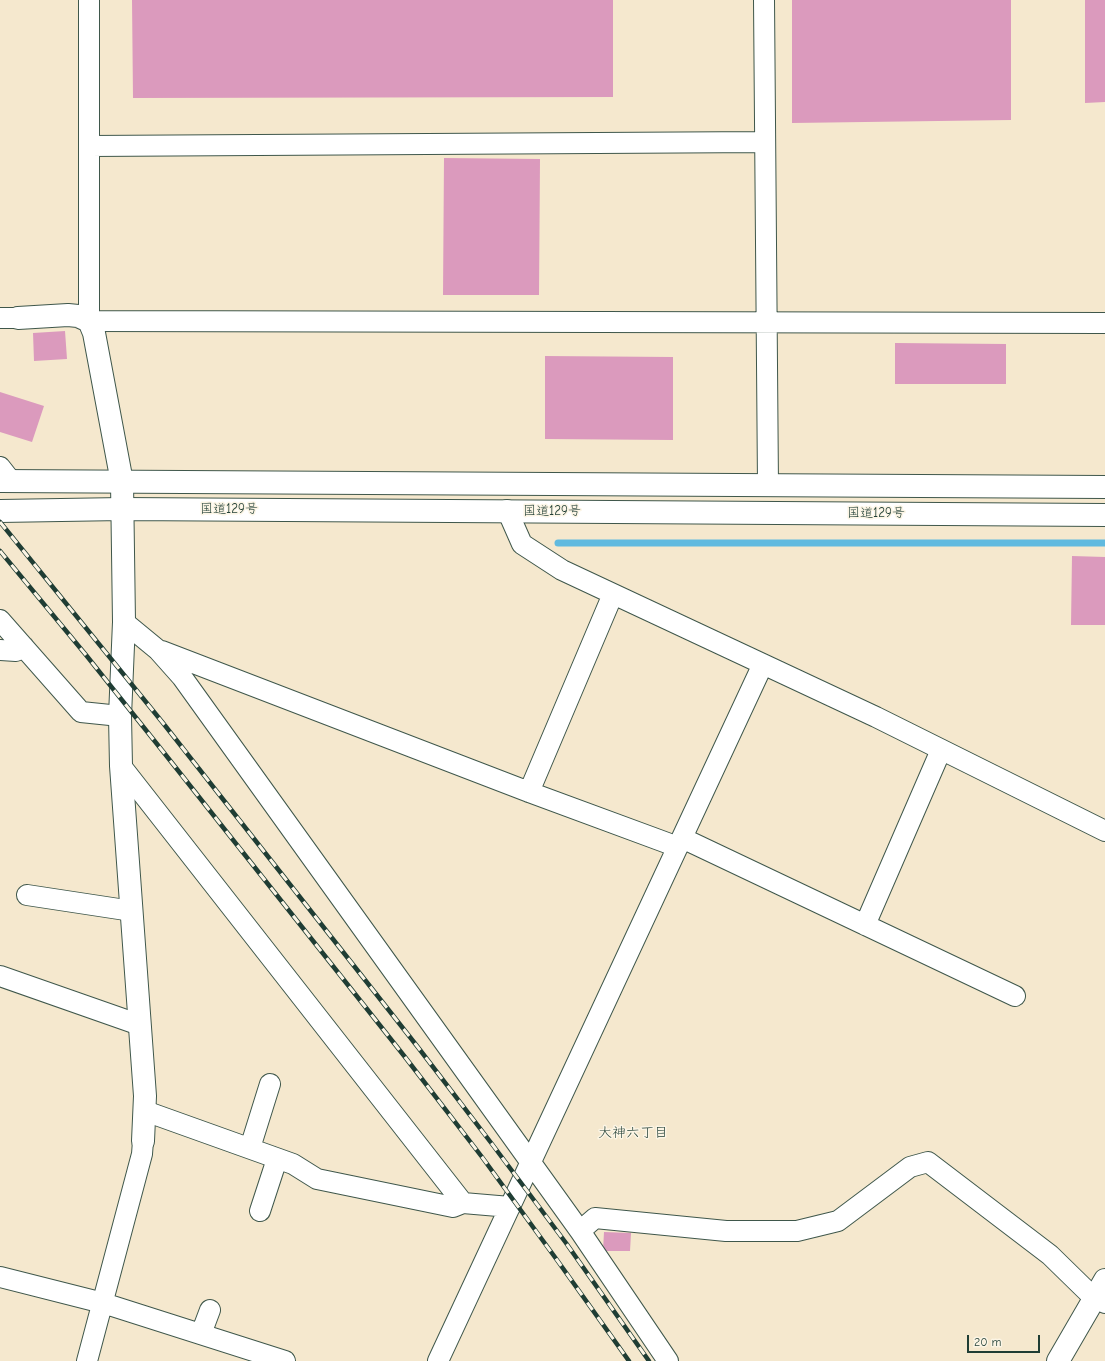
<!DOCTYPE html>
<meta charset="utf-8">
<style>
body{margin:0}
#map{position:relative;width:1105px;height:1361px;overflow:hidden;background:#f5e8ce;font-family:"Comic Neue",sans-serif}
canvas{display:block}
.scale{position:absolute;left:967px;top:1335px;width:73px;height:18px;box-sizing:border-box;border:2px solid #1f3d34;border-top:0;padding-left:5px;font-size:12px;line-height:14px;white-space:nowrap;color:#1f3d34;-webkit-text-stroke:3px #fcf5e5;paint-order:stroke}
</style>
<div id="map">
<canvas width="1105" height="1361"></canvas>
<div class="scale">20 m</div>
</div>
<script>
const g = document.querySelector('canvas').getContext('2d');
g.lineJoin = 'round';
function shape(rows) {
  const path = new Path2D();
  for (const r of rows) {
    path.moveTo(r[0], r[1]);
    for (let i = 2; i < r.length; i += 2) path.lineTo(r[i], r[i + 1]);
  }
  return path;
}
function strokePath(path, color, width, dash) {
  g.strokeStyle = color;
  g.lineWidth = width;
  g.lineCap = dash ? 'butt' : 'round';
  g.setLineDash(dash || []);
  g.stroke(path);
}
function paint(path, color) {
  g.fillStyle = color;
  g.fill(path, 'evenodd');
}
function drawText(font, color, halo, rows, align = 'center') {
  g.font = font + ' "Comic Neue","Klee One",sans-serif';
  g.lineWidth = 3;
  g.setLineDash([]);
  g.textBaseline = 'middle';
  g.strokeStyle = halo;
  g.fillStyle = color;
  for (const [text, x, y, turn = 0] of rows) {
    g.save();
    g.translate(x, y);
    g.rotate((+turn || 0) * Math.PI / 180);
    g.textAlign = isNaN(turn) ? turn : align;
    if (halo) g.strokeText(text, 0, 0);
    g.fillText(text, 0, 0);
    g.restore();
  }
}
strokePath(shape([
 [558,543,1105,543]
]), '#61badf', 7);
paint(shape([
 [132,0,613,0,613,97,133,98],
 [792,0,1011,0,1011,120,792,123],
 [1085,0,1105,0,1105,102,1085,103],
 [444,158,540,159,539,295,443,295],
 [65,331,67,359,34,361,33,333],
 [895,343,1006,344,1006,384,895,384],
 [545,356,673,357,673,440,545,439],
 [0,392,44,406,32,442,0,432],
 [1072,556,1105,557,1105,625,1071,625],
 [604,1232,631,1233,630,1251,603,1251]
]), '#db9abd');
const street = shape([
 [89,0,89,321,1105,323],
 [764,0,768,485],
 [89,146,765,142],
 [0,318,18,318],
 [0,467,11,481],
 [507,510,522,544,562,570,876,717,1105,831],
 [0,620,81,712,120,716],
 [124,622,158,650,182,677,580,1231,668,1361],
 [0,650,16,651,24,647],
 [162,651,529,792,678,847],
 [121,766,463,1203],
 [529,792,613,594],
 [682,838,1015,996],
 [27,895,132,911],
 [865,925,941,750],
 [0,976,140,1025],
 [145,1111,293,1164,317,1179,453,1207,463,1203,510,1207],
 [250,1148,270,1084],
 [260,1211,277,1159],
 [580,1231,595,1218,726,1231,797,1231,838,1221,910,1167,928,1162,1050,1255,1094,1298,1105,1303],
 [0,1277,103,1303,285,1361],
 [201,1334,210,1310],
 [87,1361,142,1154,143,1141],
 [438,1361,763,664]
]);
const secondary = shape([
 [18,318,68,315,78,316,89,321,94,333,122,482,124,622,120,716,121,766,145,1096,143,1141],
 [1058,1361,1105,1280]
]);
const highway = shape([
 [0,481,1105,487],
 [0,511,122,509,1105,515]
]);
strokePath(street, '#3f574b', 22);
strokePath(secondary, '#3f574b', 24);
strokePath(highway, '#3f574b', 24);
strokePath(street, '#fff', 20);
strokePath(secondary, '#fff', 22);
strokePath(highway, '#fff', 22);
const rail = shape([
 [0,522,163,723,417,1046,492,1144,566,1243,649,1361],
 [0,551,86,655,161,749,405,1057,482,1157,557,1260,629,1361]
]);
strokePath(rail, '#1f3d34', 4.5);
strokePath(rail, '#fcf5e5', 3, [9]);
drawText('13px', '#1f3d34', '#fcf5e5', [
 ["国道129号",229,509],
 ["国道129号",552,511],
 ["国道129号",876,513]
]);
drawText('14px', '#1f3d34', '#fcf5e5', [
 ["大神六丁目",633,1133]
]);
</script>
